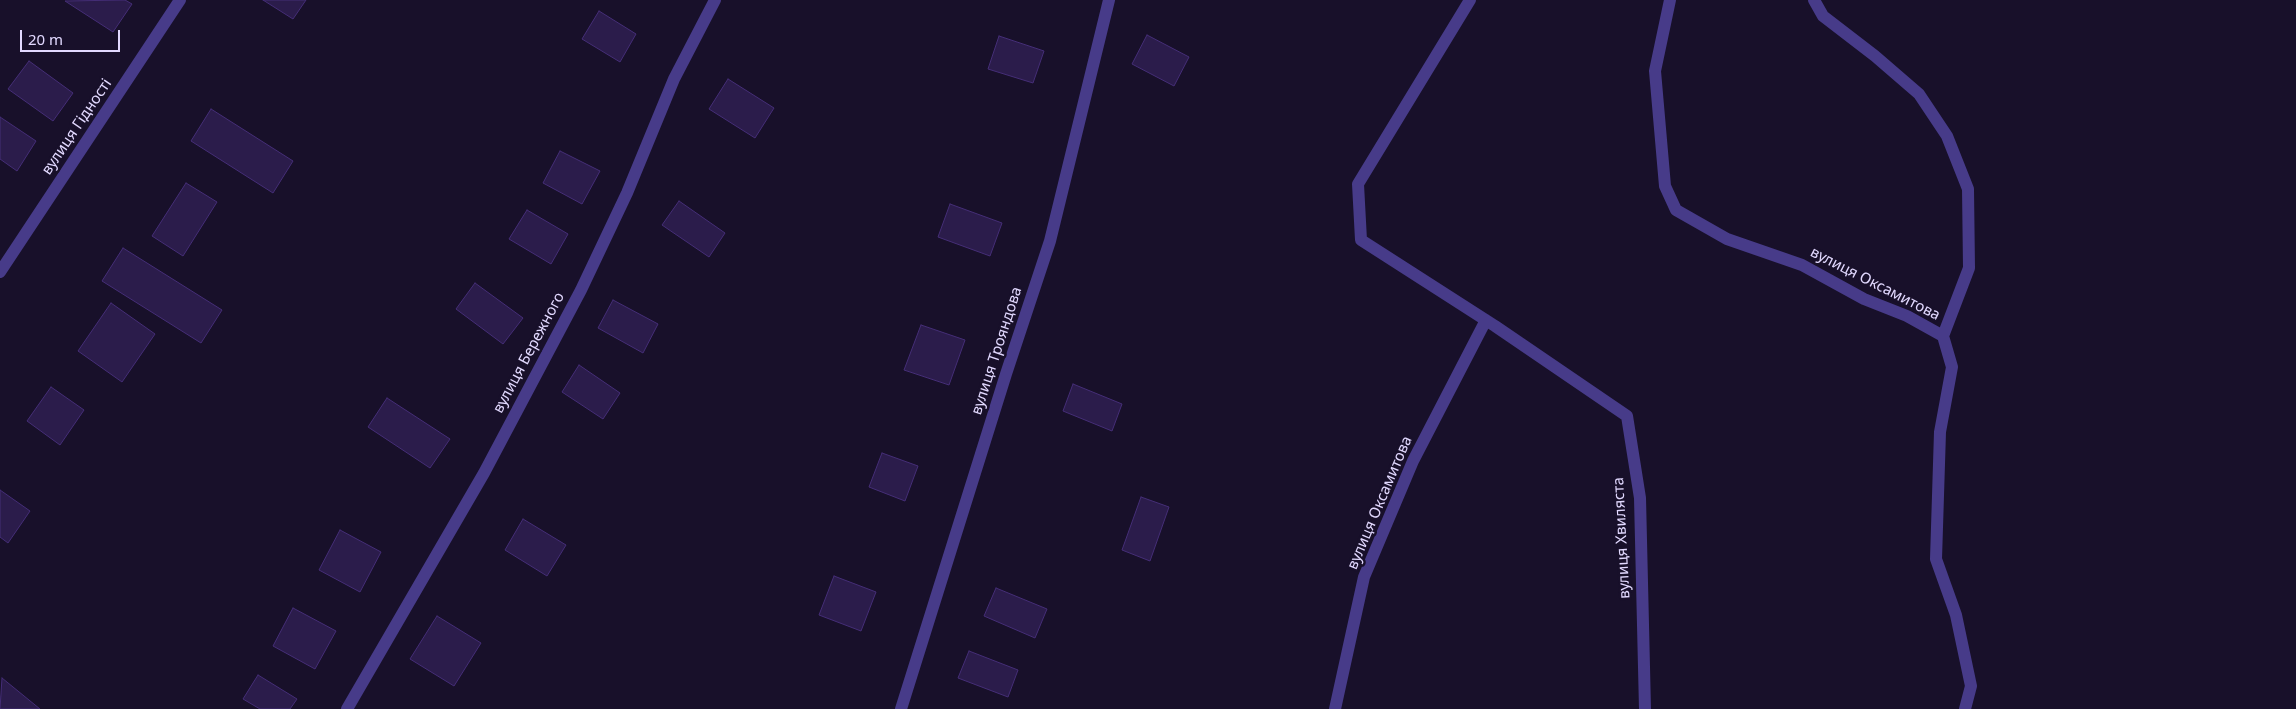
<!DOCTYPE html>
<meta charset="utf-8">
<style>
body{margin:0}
#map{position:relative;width:2296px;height:709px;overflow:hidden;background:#18102a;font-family:"Noto Sans",sans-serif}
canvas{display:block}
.scale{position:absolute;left:20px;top:30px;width:100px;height:22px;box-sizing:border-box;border:2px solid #e2d9ff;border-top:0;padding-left:6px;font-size:15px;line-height:18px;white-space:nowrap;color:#e2d9ff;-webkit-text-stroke:4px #18102a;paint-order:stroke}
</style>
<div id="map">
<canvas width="2296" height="709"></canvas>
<div class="scale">20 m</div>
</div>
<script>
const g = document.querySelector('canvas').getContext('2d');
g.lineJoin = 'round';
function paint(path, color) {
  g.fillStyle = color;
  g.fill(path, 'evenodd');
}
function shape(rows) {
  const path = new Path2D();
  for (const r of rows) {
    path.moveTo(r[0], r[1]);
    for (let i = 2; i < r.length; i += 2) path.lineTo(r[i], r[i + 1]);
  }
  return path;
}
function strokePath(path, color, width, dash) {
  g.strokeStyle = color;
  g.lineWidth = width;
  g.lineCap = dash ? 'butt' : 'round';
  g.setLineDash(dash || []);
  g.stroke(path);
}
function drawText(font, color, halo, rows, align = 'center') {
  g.font = font + ' "Noto Sans",sans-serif';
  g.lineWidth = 5;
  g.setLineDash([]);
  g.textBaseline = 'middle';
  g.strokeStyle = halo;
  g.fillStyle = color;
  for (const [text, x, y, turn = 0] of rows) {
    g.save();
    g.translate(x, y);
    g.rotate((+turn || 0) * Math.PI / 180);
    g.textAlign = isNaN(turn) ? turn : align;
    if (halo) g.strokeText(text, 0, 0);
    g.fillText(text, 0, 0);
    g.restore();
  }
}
const building = shape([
 [125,0,132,4,113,32,65,1,125,0],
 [263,0,306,0,293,19,263,0],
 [599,11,636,34,620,62,582,39,599,11],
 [1147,35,1189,57,1174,86,1132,64,1147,35],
 [999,36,1044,51,1033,83,988,69,999,36],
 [29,61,73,93,53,121,8,89,29,61],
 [728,79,774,108,755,138,709,109,728,79],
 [211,109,293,161,273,193,191,141,211,109],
 [0,117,36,141,17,171,0,159,0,117],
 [560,151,600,171,582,204,543,183,560,151],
 [186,183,217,202,183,256,152,236,186,183],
 [679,201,725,233,709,257,662,225,679,201],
 [950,204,1002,223,990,256,938,237,950,204],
 [527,210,568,234,551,264,509,239,527,210],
 [123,248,222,310,201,343,102,281,123,248],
 [475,283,523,318,503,344,456,309,475,283],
 [613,300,658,324,643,353,598,328,613,300],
 [111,303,155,334,122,382,78,351,111,303],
 [921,325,965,340,949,385,904,370,921,325],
 [579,365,620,393,603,419,562,392,579,365],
 [1073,384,1122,404,1112,431,1063,411,1073,384],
 [51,387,84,410,60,445,27,421,51,387],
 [387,398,450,439,430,468,368,427,387,398],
 [882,453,918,466,905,501,869,487,882,453],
 [0,490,30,511,8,543,0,537,0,490],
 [1141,497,1169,507,1150,561,1122,550,1141,497],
 [523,519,566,545,547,576,505,550,523,519],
 [340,530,381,552,360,592,319,570,340,530],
 [834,576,876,592,861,631,819,615,834,576],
 [996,588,1047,609,1035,638,984,616,996,588],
 [293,608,336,631,315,669,273,646,293,608],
 [437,616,481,643,454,686,410,659,437,616],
 [969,651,1018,670,1008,697,958,678,969,651],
 [258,675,297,699,290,709,260,709,243,699,258,675],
 [2,678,40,709,0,709,2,678]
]);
paint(building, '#2b1c4b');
strokePath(building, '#452e77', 1);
strokePath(shape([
 [1470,0,1358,184,1361,240,1495,326,1627,416,1640,498,1645,709],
 [1670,0,1655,71,1665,186,1676,210,1727,239,1802,265,1864,299,1907,316,1943,336],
 [1814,0,1823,16,1875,56,1919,94,1947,136,1968,189,1969,268,1943,336],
 [0,272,180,0],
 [1943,336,1952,367,1940,432,1936,559,1956,615,1971,686,1965,709],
 [347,709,484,473,581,290,627,193,674,79,715,0],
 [901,709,1006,374,1050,241,1109,0],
 [1335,709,1364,577,1413,461,1486,320]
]), '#473b89', 12);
drawText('15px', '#e2d9ff', '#18102a', [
 ["вулиця Гідності",77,127,-56],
 ["вулиця Оксамитова",1875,284,27],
 ["вулиця Трояндова",997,351,-72],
 ["вулиця Бережного",529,353,-62],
 ["вулиця Оксамитова",1380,503,-67],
 ["вулиця Хвиляста",1622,538,-93]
]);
</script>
